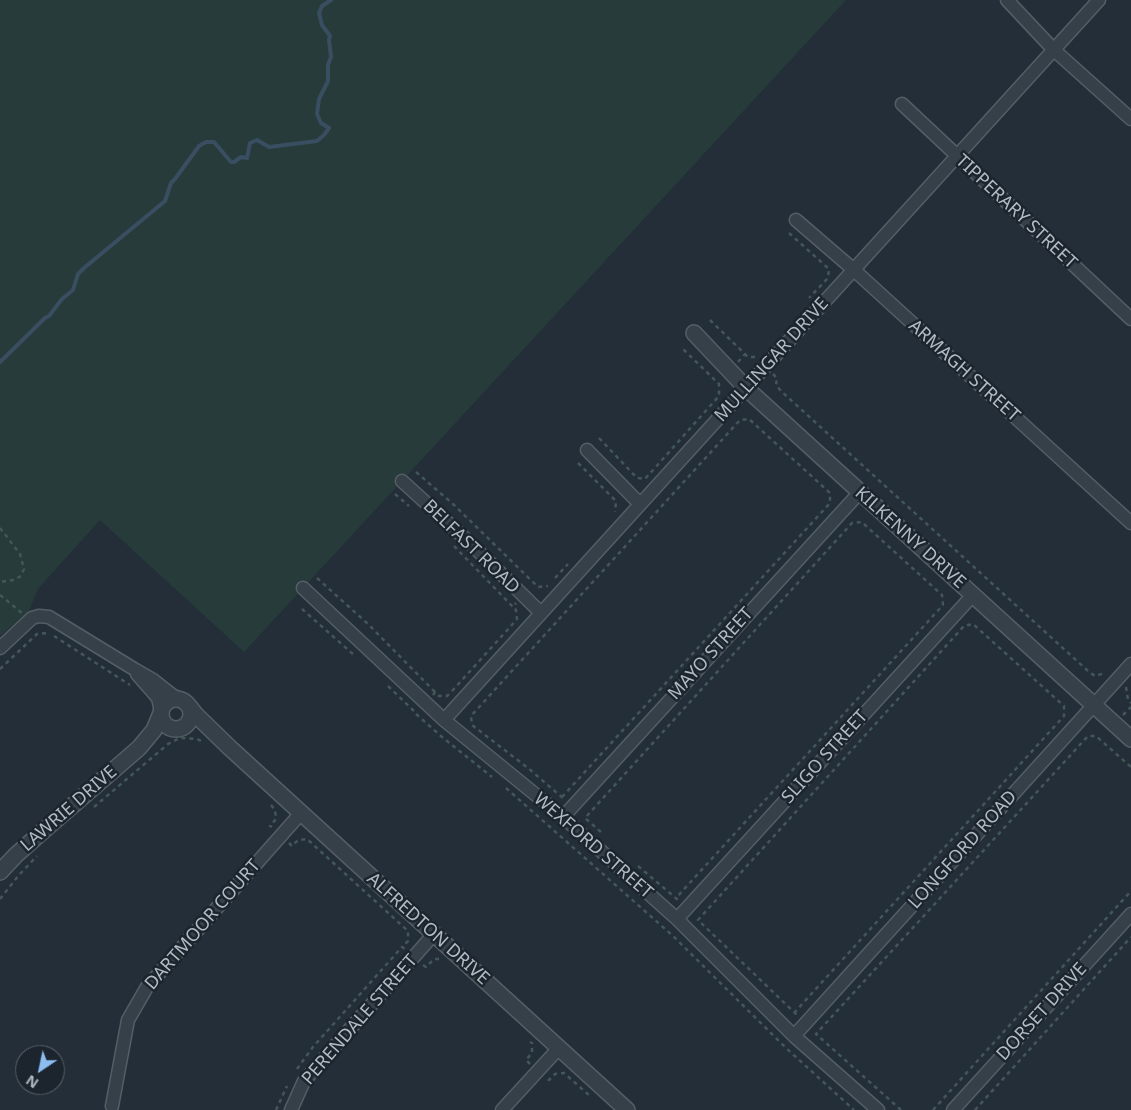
<!DOCTYPE html>
<style>
body{margin:0}
#map{position:relative;width:1131px;height:1110px;overflow:hidden;background:#232e38;font-family:"Noto Sans",sans-serif}
canvas{display:block}
.north{position:absolute;left:15px;top:1045px;width:50px;height:50px;box-sizing:border-box;background:#1c252d;border:1px solid #586169;border-radius:50%;rotate:214deg;font-size:14px;font-weight:700;line-height:20px;text-align:center;color:#b1bbc4}
.north::after{content:'';display:block;margin:auto;width:18px;height:22px;background:#8bbdf0;clip-path:polygon(50% 0,100% 100%,50% 72%,0 100%)}
</style>
<div id="map">
<canvas width="1131" height="1110"></canvas>
<div class="north">N</div>
</div>
<script>
const g = document.querySelector('canvas').getContext('2d');
g.lineJoin = 'round';
function paint(path, color) {
  g.fillStyle = color;
  g.fill(path, 'evenodd');
}
function shape(rows) {
  const path = new Path2D();
  for (const r of rows) {
    if (r.length === 3) {
      path.moveTo(r[0] + r[2], r[1]);
      path.arc(r[0], r[1], r[2], 0, 2 * Math.PI);
      continue;
    }
    path.moveTo(r[0], r[1]);
    for (let i = 2; i < r.length; i += 2) path.lineTo(r[i], r[i + 1]);
  }
  return path;
}
function strokePath(path, color, width, dash) {
  g.strokeStyle = color;
  g.lineWidth = width;
  g.lineCap = dash ? 'butt' : 'round';
  g.setLineDash(dash || []);
  g.stroke(path);
}
function drawText(font, color, halo, rows, align = 'center') {
  g.font = font + ' "Noto Sans",sans-serif';
  g.lineWidth = 5;
  g.setLineDash([]);
  g.textBaseline = 'middle';
  g.strokeStyle = halo;
  g.fillStyle = color;
  for (const [text, x, y, turn = 0] of rows) {
    g.save();
    g.translate(x, y);
    g.rotate((+turn || 0) * Math.PI / 180);
    g.textAlign = isNaN(turn) ? turn : align;
    if (halo) g.strokeText(text, 0, 0);
    g.fillText(text, 0, 0);
    g.restore();
  }
}
paint(shape([
 [0,0,846,0,244,652,100,520,38,589,29,611,0,636]
]), '#263b3a');
strokePath(shape([
 [0,362,45,318,49,316,62,299,73,290,78,274,84,268,165,201,171,183,175,179,199,146,206,142,214,142,231,162,234,162,241,157,247,158,250,143,257,140,269,147,317,141,324,135,329,128,321,123,317,114,319,99,328,81,328,65,331,57,329,40,330,36,322,25,319,13,322,6,331,0]
]), '#394e60', 4);
const minor = shape([
 [1007,0,1054,50,1131,119],
 [902,104,1131,319],
 [796,220,854,270,1131,523],
 [587,450,640,504],
 [402,481,470,543,541,613],
 [303,588,444,720,563,817,677,919,794,1036,878,1110],
 [0,648,32,618,39,616,49,617,134,669,153,680,172,695,182,700],
 [137,674,158,698,161,711],
 [444,720,1099,0],
 [563,817,860,492],
 [677,919,973,595],
 [794,1036,1131,664],
 [112,1106,128,1020,147,987,301,813],
 [291,1110,304,1081,434,934],
 [502,1110,559,1048],
 [953,1110,1131,914]
]);
const tertiary = shape([
 [694,333,747,389,1131,739],
 [176,714,15],
 [189,706,196,715,230,748,627,1110],
 [0,872,16,855,43,831,139,748,154,730,161,713]
]);
strokePath(minor, '#545e66', 15);
strokePath(tertiary, '#545e66', 18);
strokePath(shape([
 [789,233,829,269,828,278,809,298],
 [710,320,748,357,757,357],
 [738,362,745,354],
 [773,374,777,378,776,385,781,391,1088,671,1095,676,1105,673],
 [599,438,637,478,645,479,719,396,719,384,683,349],
 [578,463,612,497],
 [416,472,453,504,538,587,548,586],
 [395,494,409,506],
 [612,497,616,501,615,512],
 [0,528,20,554,24,569,21,576,13,580,0,582],
 [454,546,513,607,516,603],
 [317,578,368,624,435,692],
 [555,578,568,564],
 [0,595,22,613],
 [302,609,354,655],
 [511,626,517,619,516,610,513,607],
 [54,636,130,685],
 [0,669,37,634,50,633],
 [388,686,416,713],
 [1126,687,1128,700,1131,703],
 [452,691,511,626],
 [433,695,435,692,439,696,447,696,452,691],
 [416,714,442,737,492,777],
 [1123,715,1131,707],
 [506,788,673,936,786,1048,854,1110],
 [562,797,830,503,830,493,749,419,740,420,471,716,472,725,528,768,564,799],
 [271,805,275,810,276,819,270,826,272,827],
 [94,807,168,744,180,738,197,739,203,742],
 [601,832,585,818,852,523,862,522,865,525,942,595,943,605,676,898],
 [289,843,292,846,298,840,307,839,408,931,408,941,402,947,406,950],
 [638,866,678,900],
 [0,899,19,875,37,856],
 [423,965,426,967,434,959,441,959],
 [794,1013,1064,716,1064,706,973,624,964,626,698,920,797,1015],
 [530,1064,526,1060,532,1053,532,1043,530,1042],
 [297,1069,313,1047,402,947],
 [548,1079,549,1080,555,1074,564,1073,590,1096],
 [276,1110,287,1086],
 [901,1110,816,1034,1088,736,1096,736,1131,767],
 [933,1110,1131,891],
 [975,1110,1131,937]
]), '#445758', 2.5, [4, 4]);
strokePath(minor, '#364048', 12);
strokePath(tertiary, '#364048', 15);
drawText('18px', '#b1bbc4', '#1c252d', [
 ["TIPPERARY STREET",1016,212,43],
 ["MULLINGAR DRIVE",772,360,-48],
 ["ARMAGH STREET",964,371,42],
 ["KILKENNY DRIVE",910,538,42],
 ["BELFAST ROAD",471,547,44],
 ["MAYO STREET",711,654,-48],
 ["SLIGO STREET",825,757,-48],
 ["LAWRIE DRIVE",69,809,-41],
 ["WEXFORD STREET",593,846,41],
 ["LONGFORD ROAD",963,850,-48],
 ["DARTMOOR COURT",203,925,-49],
 ["ALFREDTON DRIVE",428,929,42],
 ["DORSET DRIVE",1042,1012,-48],
 ["PERENDALE STREET",360,1020,-49]
]);
</script>
